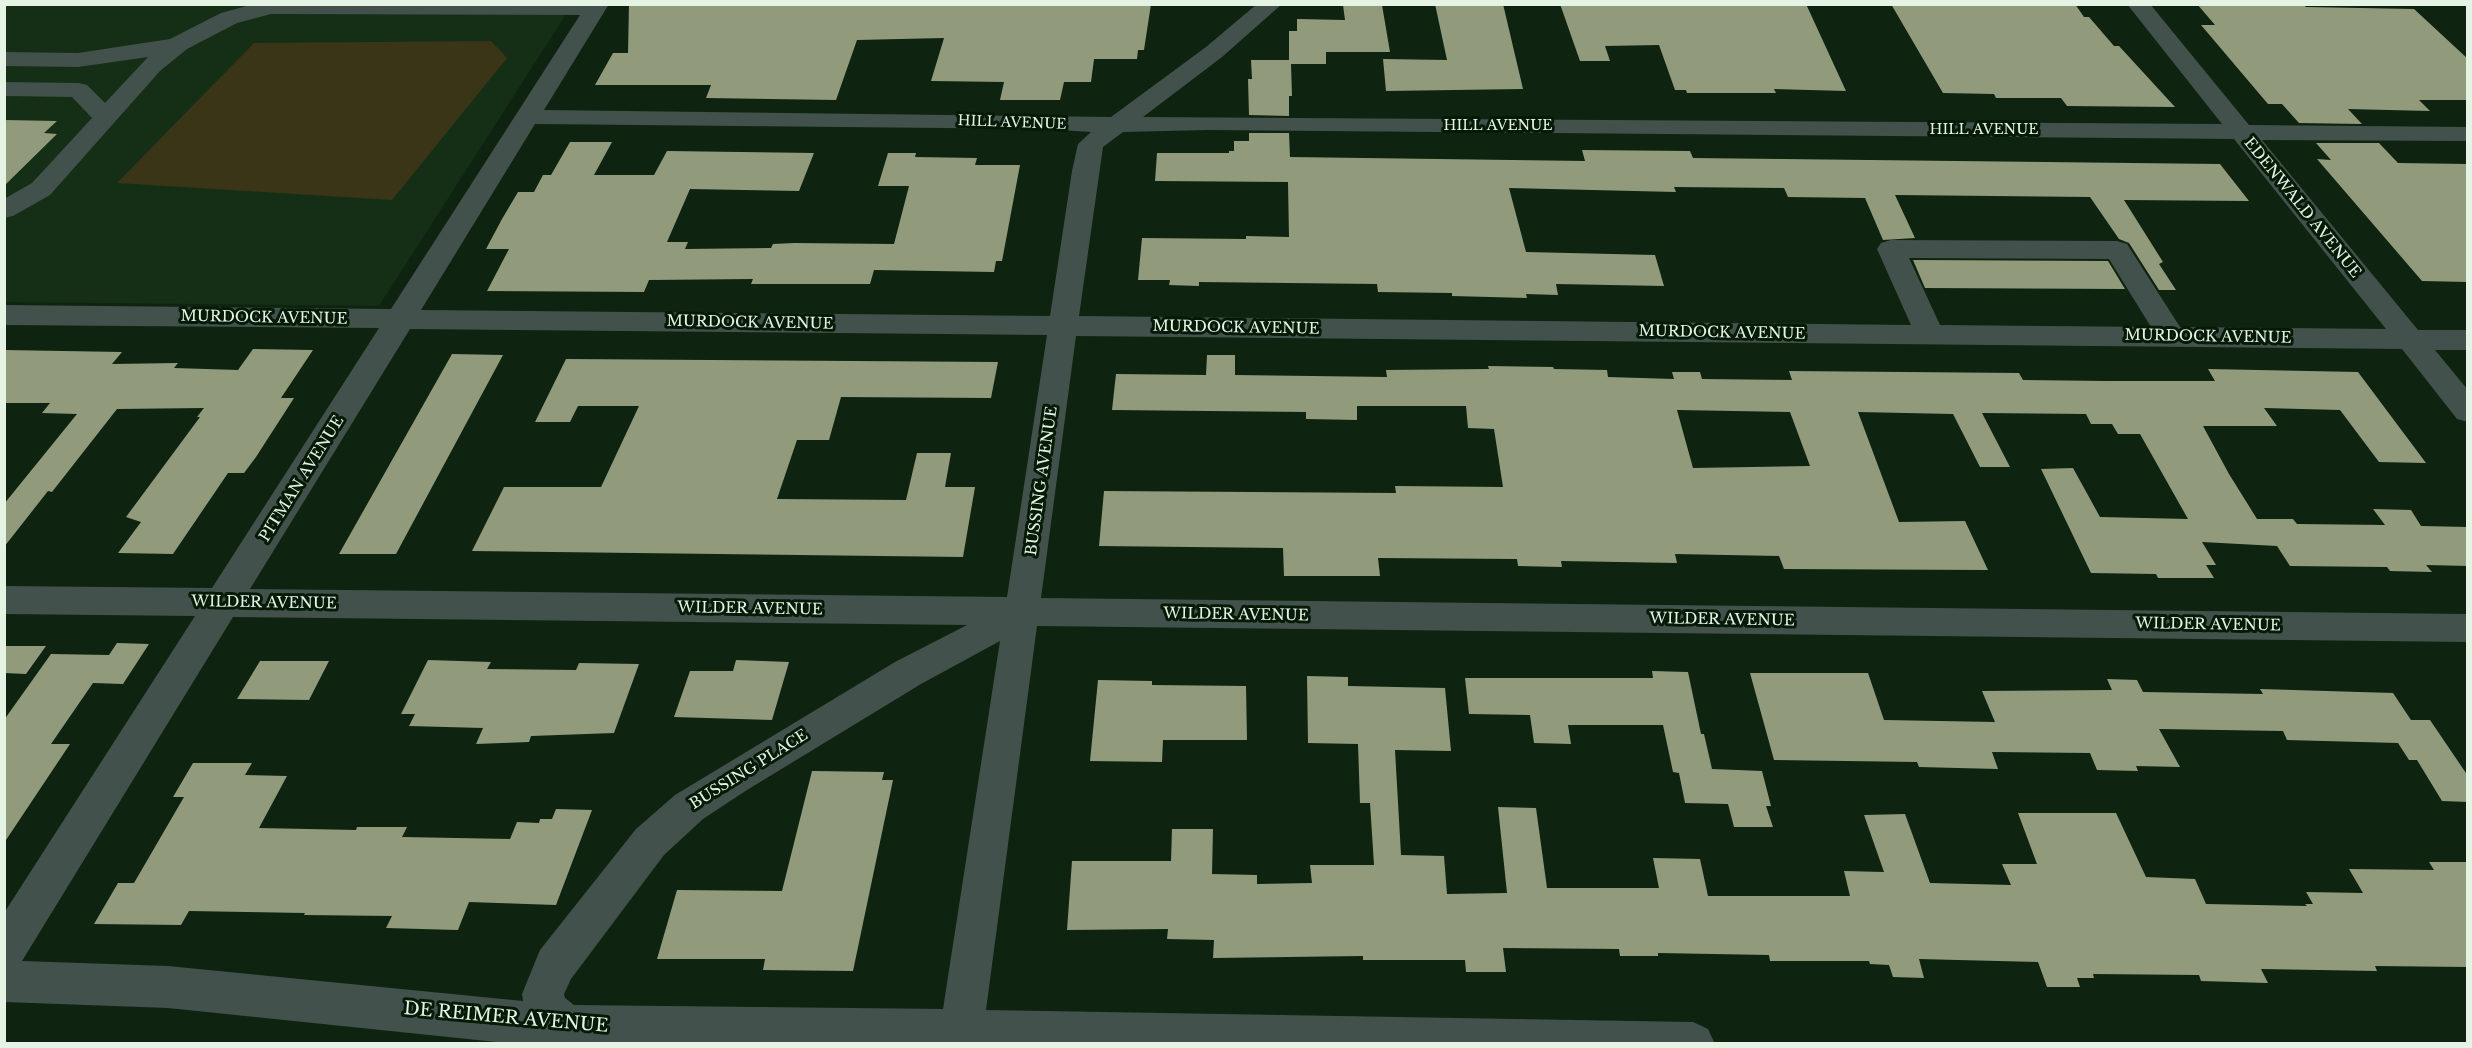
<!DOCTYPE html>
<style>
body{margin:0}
#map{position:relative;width:2472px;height:1048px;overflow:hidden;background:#0e2410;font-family:"Libre Baskerville",serif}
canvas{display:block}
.frame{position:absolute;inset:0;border:6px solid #e5f3e5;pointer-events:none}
</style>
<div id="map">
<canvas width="2472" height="1048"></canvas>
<div class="frame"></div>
</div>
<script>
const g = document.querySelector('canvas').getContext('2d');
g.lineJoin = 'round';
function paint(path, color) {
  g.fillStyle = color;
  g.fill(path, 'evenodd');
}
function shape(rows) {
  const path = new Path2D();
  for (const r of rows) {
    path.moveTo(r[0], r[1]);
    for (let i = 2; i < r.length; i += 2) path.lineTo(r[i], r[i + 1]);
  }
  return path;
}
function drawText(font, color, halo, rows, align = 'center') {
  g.font = font + ' "Libre Baskerville",serif';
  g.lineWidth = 6;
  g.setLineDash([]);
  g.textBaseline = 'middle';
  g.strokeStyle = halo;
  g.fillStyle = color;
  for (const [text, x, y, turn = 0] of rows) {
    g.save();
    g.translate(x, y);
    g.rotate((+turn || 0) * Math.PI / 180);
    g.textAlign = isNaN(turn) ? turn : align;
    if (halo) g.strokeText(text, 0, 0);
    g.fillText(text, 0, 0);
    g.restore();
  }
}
paint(shape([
 [5,5,572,5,379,306,5,302]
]), '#142f16');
paint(shape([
 [491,41,507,58,392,200,117,183,254,43]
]), '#3a3517');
paint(shape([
 [629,4,1151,4,1144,50,1138,50,1137,59,1094,59,1091,82,1064,82,1060,100,1000,100,1004,82,931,81,944,38,857,40,836,100,706,98,711,85,595,85,613,53,628,53],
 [1435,4,1503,4,1523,89,1386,91,1383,59,1447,60],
 [1560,4,1806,4,1846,91,1774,89,1776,93,1687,93,1686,90,1675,90,1659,45,1605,46,1610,61,1580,61],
 [1891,4,2075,4,2084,17,2089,17,2114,46,2119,46,2175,107,2067,106,2061,98,1996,98,1994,94,1943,93],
 [2197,4,2303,4,2306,7,2414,9,2468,59,2468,100,2419,100,2430,111,2348,109,2362,124,2299,123,2282,104,2268,104,2201,25,2215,25],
 [1343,5,1382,5,1390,52,1326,52,1326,64,1291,64,1292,96,1289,96,1289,116,1249,115,1248,79,1252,79,1251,60,1289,60,1289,31,1297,31,1297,19,1345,20],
 [4,120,57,121,44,133,57,134,4,186],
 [1249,133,1289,133,1290,157,1585,161,1582,150,1690,151,1693,158,2220,164,2249,201,2124,200,2163,262,2159,264,2176,290,2159,290,2129,243,2119,239,2090,197,1895,195,1915,238,1883,240,1865,198,1788,197,1784,188,1674,187,1676,192,1509,188,1526,252,1655,255,1664,286,1556,284,1558,295,1526,294,1527,298,1452,296,1452,293,1378,292,1377,284,1199,282,1199,286,1169,285,1170,280,1138,280,1142,238,1246,239,1246,236,1289,237,1288,182,1155,181,1157,153,1229,153,1229,151,1234,151,1234,141,1249,141],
 [570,142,612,142,594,175,654,175,667,151,814,153,799,191,690,189,667,242,688,242,685,249,771,248,773,244,794,243,894,244,909,186,878,186,888,153,916,153,915,157,977,158,975,165,1020,165,1002,261,996,261,994,272,874,270,870,284,751,284,753,279,649,280,644,292,487,291,509,249,486,249,502,219,518,192,534,192,543,175,551,175],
 [2316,143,2379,143,2398,163,2468,164,2468,282,2422,281,2317,159,2331,160],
 [1913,260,2108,261,2125,289,1925,288],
 [253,349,313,350,281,398,294,398,256,457,244,473,228,473,173,554,118,553,141,522,126,517,200,417,197,417,204,408,117,409,52,492,48,491,4,547,4,504,77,414,42,413,50,403,4,403,4,350,122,352,112,364,178,363,174,368,238,370],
 [452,354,503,355,396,554,339,554],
 [1207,355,1235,355,1235,375,1387,377,1386,370,1489,369,1488,366,1553,367,1554,369,1607,370,1608,377,1674,379,1672,372,1700,372,1702,379,1792,380,1789,371,2019,373,2023,380,2107,381,2215,381,2208,369,2358,372,2426,463,2379,462,2340,410,2264,408,2277,426,2203,426,2229,474,2257,519,2293,519,2297,524,2385,525,2373,509,2411,510,2421,526,2468,527,2468,566,2426,565,2432,572,2390,571,2387,567,2290,566,2277,546,2202,542,2216,565,2206,565,2214,578,2158,578,2156,574,2091,573,2041,469,2073,468,2100,517,2188,519,2140,434,2118,434,2112,424,2091,424,2086,414,1982,413,2010,467,1980,467,1953,414,1858,412,1899,522,1965,521,1988,570,1784,569,1779,556,1675,554,1677,563,1561,561,1562,567,1518,566,1517,559,1378,558,1380,576,1284,576,1283,548,1099,546,1104,491,1396,493,1395,486,1503,487,1494,429,1468,428,1466,406,1357,406,1357,420,1306,419,1306,412,1112,410,1116,374,1206,375],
 [1677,410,1790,412,1810,466,1693,468],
 [566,359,998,362,991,398,841,397,829,440,797,440,777,499,906,500,917,453,951,453,945,487,975,487,963,557,472,551,504,487,601,487,639,406,578,406,570,422,535,422],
 [117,643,149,644,123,684,93,683,51,744,70,744,4,843,4,720,51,654,109,655],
 [4,646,46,646,26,674,4,673],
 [428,660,491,662,487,669,576,670,579,663,639,664,614,733,531,736,529,742,476,744,483,728,409,726,415,714,401,714],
 [736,660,789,662,772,720,674,717,690,671,733,671],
 [260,661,329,661,309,700,237,699],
 [1652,671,1688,672,1701,734,1704,734,1712,769,1762,771,1771,806,1766,806,1773,827,1734,827,1728,804,1685,803,1679,773,1673,772,1663,725,1568,725,1571,744,1534,743,1530,715,1469,714,1465,678,1653,678],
 [1750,673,1868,673,1884,720,1995,722,1982,691,2112,690,2107,679,2137,680,2143,692,2263,694,2260,689,2393,693,2411,720,2430,720,2468,776,2468,802,2442,801,2417,760,2409,760,2398,743,2287,740,2283,731,2159,729,2180,767,2136,766,2138,771,2097,770,2090,753,1992,752,1998,769,1919,767,1917,762,1774,760],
 [1307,676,1348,677,1348,686,1445,688,1451,751,1395,750,1401,855,1444,856,1447,894,1507,893,1498,807,1536,808,1547,888,1659,888,1653,858,1700,859,1708,896,1850,896,1844,871,1884,872,1864,815,1905,814,1930,883,2011,885,2002,864,2037,864,2018,813,2116,813,2146,877,2195,879,2206,904,2307,906,2305,904,2313,904,2306,892,2363,893,2349,869,2434,870,2429,862,2468,862,2468,967,2375,966,2377,971,2261,969,2268,983,2201,981,2199,975,2093,974,2094,978,2077,978,2080,987,2047,987,2038,962,1919,959,1924,978,1893,977,1889,965,1870,964,1869,961,1770,961,1769,955,1658,953,1658,956,1620,956,1619,949,1503,948,1506,972,1466,972,1465,960,1363,960,1363,956,1213,958,1214,940,1167,939,1168,929,1067,930,1072,861,1171,861,1172,829,1213,829,1212,874,1257,875,1257,884,1312,883,1310,865,1374,865,1370,803,1360,803,1358,744,1308,743],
 [1098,680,1152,681,1152,685,1246,686,1247,740,1163,740,1162,762,1090,761],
 [193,763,252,763,245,775,287,776,259,828,356,830,357,827,407,827,402,837,510,839,517,822,539,823,540,819,552,819,556,809,592,810,556,905,469,902,458,930,386,928,392,916,304,915,305,913,189,911,181,925,94,924,118,883,134,883,184,797,173,797],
 [812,771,884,772,882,780,893,780,853,971,763,970,765,959,657,959,677,890,782,891]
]), '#919b7c');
paint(shape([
 [254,4,609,4,544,110,1111,117,1206,47,1257,4,1282,4,1222,57,1143,117,2222,124,2127,4,2150,4,2249,125,2468,127,2468,141,2262,140,2418,330,2468,330,2468,350,2435,350,2468,390,2468,422,2457,419,2402,349,1076,336,1041,598,2468,614,2468,642,1037,626,986,1010,1693,1022,1708,1029,1715,1044,516,1044,168,1008,4,1002,4,913,195,616,4,614,4,586,212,588,379,328,4,325,4,305,391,309,580,15,271,14,237,23,187,49,160,71,50,195,13,216,4,218,4,199,32,183,92,118,72,97,4,96,4,82,79,83,87,85,105,103,148,57,78,67,4,66,4,52,78,53,170,39,221,13,254,4],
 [535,124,1045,129,1091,132,1078,144,1072,171,1050,316,421,310,535,124],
 [1207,130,2234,139,2386,329,2180,327,2127,244,2117,241,1891,240,1881,243,1877,249,1911,325,1079,316,1103,147,1123,132,1207,130],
 [1909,258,2109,259,2151,327,1940,325,1909,258],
 [410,329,1047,335,1007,597,250,589,410,329],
 [233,617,967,625,895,662,675,795,636,829,540,950,522,994,523,1001,168,966,22,961,233,617],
 [1000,641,943,1009,574,1005,565,998,564,994,571,979,664,855,703,819,747,790,921,684,1000,641]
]), '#42514b');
drawText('14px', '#e5f3e5', '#051a07', [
 ["HILL AVENUE",1012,123,2],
 ["HILL AVENUE",1498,126],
 ["HILL AVENUE",1984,130]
]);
drawText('15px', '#e5f3e5', '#051a07', [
 ["EDENWALD AVENUE",2302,208,51],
 ["MURDOCK AVENUE",264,318,1],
 ["MURDOCK AVENUE",750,323,1],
 ["MURDOCK AVENUE",1236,328,1],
 ["MURDOCK AVENUE",1722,333,1],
 ["MURDOCK AVENUE",2208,337,1],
 ["PITMAN AVENUE",302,479,-58],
 ["BUSSING AVENUE",1042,481,-82],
 ["WILDER AVENUE",264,603,1],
 ["WILDER AVENUE",750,609,1],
 ["WILDER AVENUE",1236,615,1],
 ["WILDER AVENUE",1722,620,1],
 ["WILDER AVENUE",2208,625,1],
 ["BUSSING PLACE",749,770,-32]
]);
drawText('18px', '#e5f3e5', '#051a07', [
 ["DE REIMER AVENUE",506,1018,5]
]);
</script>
